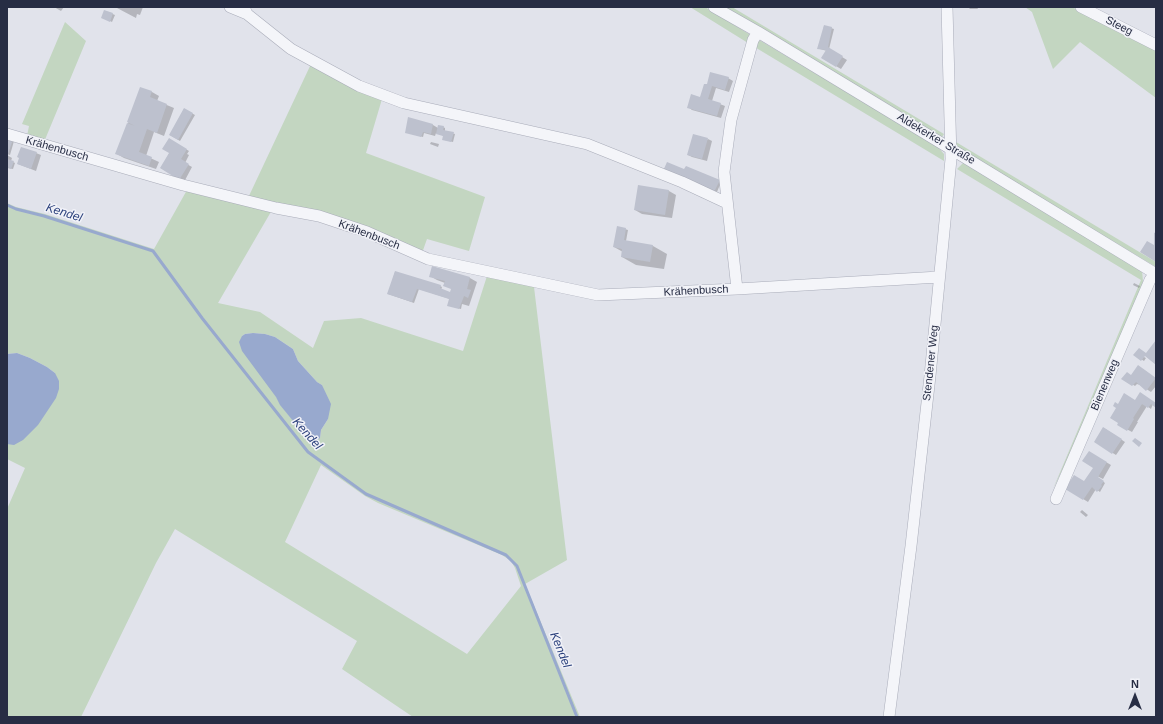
<!DOCTYPE html>
<meta charset="utf-8">
<style>
body{margin:0}
#map{position:relative;width:1163px;height:724px;overflow:hidden;background:#e1e3eb;font-family:Arial,sans-serif}
canvas{display:block}
.frame{position:absolute;inset:0;border:8px solid #272d44;pointer-events:none}
.north{position:absolute;left:1115px;top:676px;width:40px;height:40px;-webkit-text-stroke:3px #f1f2f8;paint-order:stroke;rotate:0deg;font-size:11px;font-weight:700;line-height:16px;text-align:center;color:#272d44}
.north::after{content:'';display:block;margin:auto;width:14px;height:18px;background:#272d44;clip-path:polygon(50% 0,100% 100%,50% 72%,0 100%)}
</style>
<div id="map">
<canvas width="1163" height="724"></canvas>
<div class="frame"></div>
<div class="north">N</div>
</div>
<script>
const g = document.querySelector('canvas').getContext('2d');
g.lineJoin = 'round';
function paint(path, color) {
  g.fillStyle = color;
  g.fill(path, 'evenodd');
}
function shape(rows) {
  const path = new Path2D();
  for (const r of rows) {
    path.moveTo(r[0], r[1]);
    for (let i = 2; i < r.length; i += 2) path.lineTo(r[i], r[i + 1]);
  }
  return path;
}
function strokePath(path, color, width, dash) {
  g.strokeStyle = color;
  g.lineWidth = width;
  g.lineCap = dash ? 'butt' : 'round';
  g.setLineDash(dash || []);
  g.stroke(path);
}
function drawText(font, color, halo, rows, align = 'center') {
  g.font = font + ' Arial,sans-serif';
  g.lineWidth = 3;
  g.setLineDash([]);
  g.textBaseline = 'middle';
  g.strokeStyle = halo;
  g.fillStyle = color;
  for (const [text, x, y, turn = 0] of rows) {
    g.save();
    g.translate(x, y);
    g.rotate((+turn || 0) * Math.PI / 180);
    g.textAlign = isNaN(turn) ? turn : align;
    if (halo) g.strokeText(text, 0, 0);
    g.fillText(text, 0, 0);
    g.restore();
  }
}
paint(shape([
 [690,7,705,7,749,34,751,37,748,43],
 [724,7,732,7,944,134,942,137,937,136],
 [1025,7,1072,7,1156,50,1156,98,1080,42,1053,69,1032,12],
 [65,22,86,41,44,142,27,136,29,126,22,124],
 [757,41,761,41,937,146,944,154,944,161,753,46],
 [311,64,382,99,366,153,485,197,469,251,427,239,422,253,248,198],
 [956,142,1156,262,1156,267,957,148],
 [964,162,1142,270,1143,282,1122,340,1094,405,1053,489,1141,280,957,169],
 [187,190,272,210,218,303,260,312,313,348,324,321,361,318,463,351,487,276,534,287,567,560,525,584,580,717,413,717,342,669,357,641,175,529,156,563,81,717,7,717,7,509,25,468,7,459,7,444,14,444,55,373,47,367,30,358,17,353,7,354,7,203,16,207,45,214,154,249],
 [253,333,265,334,275,337,293,349,298,361,317,382,322,385,328,419,321,430,320,438,307,438,281,405,242,336,245,334],
 [321,465,365,496,378,503,502,555,511,561,515,568,521,586,467,654,285,542]
]), '#c3d6c1');
paint(shape([
 [253,333,265,334,275,337,293,349,298,361,317,382,322,385,331,404,328,419,321,430,320,438,316,441,311,440,307,438,280,405,276,397,242,351,239,342,242,336,245,334],
 [17,353,30,358,47,367,55,373,59,381,59,389,56,398,38,425,23,440,14,445,7,444,7,354]
]), '#98a9ce');
paint(shape([
 [54,7,64,7,61,11],
 [117,7,143,7,140,15,137,14,136,18,117,8],
 [968,7,980,7,977,7,978,9,970,9],
 [105,11,115,15,112,22,104,18],
 [824,26,834,29,829,49,847,60,841,69,822,58,827,51,820,49],
 [728,78,733,81,729,92,716,88,712,101,725,106,721,118,692,110,688,107,700,98,707,85],
 [141,88,152,92,159,96,157,101,174,108,164,136,154,132,146,156,159,162,156,169,124,158,117,154],
 [184,109,195,115,180,141,170,135],
 [409,118,433,125,438,128,443,127,445,128,445,131,455,134,453,142,445,140,444,136,436,133,435,136,424,133,423,137,408,133],
 [7,139,14,141,10,155,7,154],
 [169,139,189,151,187,154,189,155,185,163,192,167,184,182,161,168,170,152],
 [708,139,712,141,707,161,692,157,688,155],
 [431,142,439,144,438,147,430,144],
 [36,153,41,155,36,171,18,164],
 [7,155,12,158,11,161,15,163,13,169,7,168],
 [686,167,721,182,717,192,666,171,685,170],
 [639,187,669,191,676,195,672,218,642,214,635,210],
 [618,227,628,230,626,241,653,246,667,254,664,269,636,265,622,257,623,252,614,247],
 [433,267,470,278,477,282,469,306,462,304,461,309,450,306,450,299,419,289,414,303,388,294,395,272,440,286,442,287,441,290,451,293,452,289,445,283,437,280,430,276],
 [1134,283,1140,286,1139,288,1133,285],
 [1156,342,1156,363,1146,356,1140,355,1146,358,1144,361,1135,355,1146,354],
 [1143,369,1156,379,1156,386,1151,392,1140,385,1137,384,1135,386,1123,378,1131,376],
 [1135,401,1156,404,1156,406,1153,404,1151,409,1147,406,1137,422,1138,422,1132,432,1119,425,1118,405],
 [1104,428,1125,442,1116,455,1095,442],
 [1089,452,1111,465,1103,479,1097,476,1097,477,1105,483,1100,492,1096,489,1088,502,1067,489,1084,482,1095,468],
 [1082,510,1088,515,1086,517,1080,512]
]), '#0003');
strokePath(shape([
 [7,205,16,209,44,216,153,251,202,318,308,452,366,494,506,555,517,566,577,717]
]), '#98a9ce', 3);
paint(shape([
 [104,10,113,13,110,22,101,18],
 [824,25,832,27,828,47,843,56,836,67,821,58,826,50,817,49],
 [710,72,729,77,725,90,712,86,708,99,721,103,717,116,687,108,691,94,700,97,704,84,707,84],
 [140,87,152,91,150,97,167,104,157,133,147,129,139,152,152,157,149,166,115,154,127,123,135,126,127,122],
 [184,108,193,113,178,140,169,135],
 [408,117,433,124,431,134,423,132,421,137,405,133],
 [438,125,444,126,443,130,454,132,451,142,442,140,443,136,436,134],
 [693,134,708,138,702,159,687,155],
 [7,138,13,139,7,157],
 [169,138,187,149,181,159,189,164,179,180,160,168,169,153,162,149],
 [21,147,37,152,31,169,17,164,19,158,17,157],
 [7,159,14,161,11,169,7,167],
 [667,162,684,169,686,166,720,180,714,192,663,171],
 [638,185,669,190,665,215,634,210],
 [617,226,626,228,624,240,653,245,650,262,621,257,622,249,613,247],
 [1156,232,1156,262,1140,252,1147,241,1154,245,1154,233],
 [432,266,470,277,467,289,471,290,468,298,464,296,459,309,447,306,449,299,417,289,412,302,387,294,395,271,441,285,440,288,450,292,451,289,443,286,445,281,429,277],
 [1156,340,1156,365,1145,356,1141,361,1133,355,1139,348,1146,353],
 [1138,365,1156,378,1146,391,1136,382,1132,386,1121,379,1127,372,1131,375],
 [1140,392,1156,403,1156,408,1151,404,1148,408,1142,404,1133,418,1134,419,1127,431,1117,425,1118,423,1110,418,1116,408,1113,406,1115,402,1118,404,1124,393,1135,400],
 [1103,427,1122,439,1112,454,1094,442],
 [1135,438,1142,443,1139,447,1132,441],
 [1089,451,1107,462,1098,477,1104,481,1101,485,1102,486,1097,492,1092,487,1083,500,1065,489,1074,475,1084,481,1093,468,1082,461]
]), '#bdc1ce');
const minor = shape([
 [230,7,247,14],
 [244,7,247,14,291,49,359,86,404,103,587,144,682,182,727,203],
 [714,7,758,32,951,149,1156,274],
 [1081,7,1156,45],
 [7,134,183,185,276,208,319,216,367,232,428,259,598,295,737,289,939,277],
 [737,289,724,172,731,120,753,40,758,32],
 [1056,499,1150,280,1155,273],
 [889,717,911,546,930,376,951,159,947,7]
]);
strokePath(minor, '#a9acb9', 12);
strokePath(minor, '#f4f5f9', 11);
drawText('11px', '#272d44', '#f1f2f8', [
 ["Steeg",1119,26,27],
 ["Aldekerker Straße",936,139,31],
 ["Krähenbusch",57,149,16],
 ["Krähenbusch",369,235,21],
 ["Krähenbusch",696,291,-3],
 ["Stendener Weg",931,363,-84],
 ["Bienenweg",1105,385,-67]
]);
drawText('italic 12px', '#2d427d', '#f1f2f8', [
 ["Kendel",64,213,17],
 ["Kendel",307,434,48],
 ["Kendel",560,650,68]
]);
</script>
